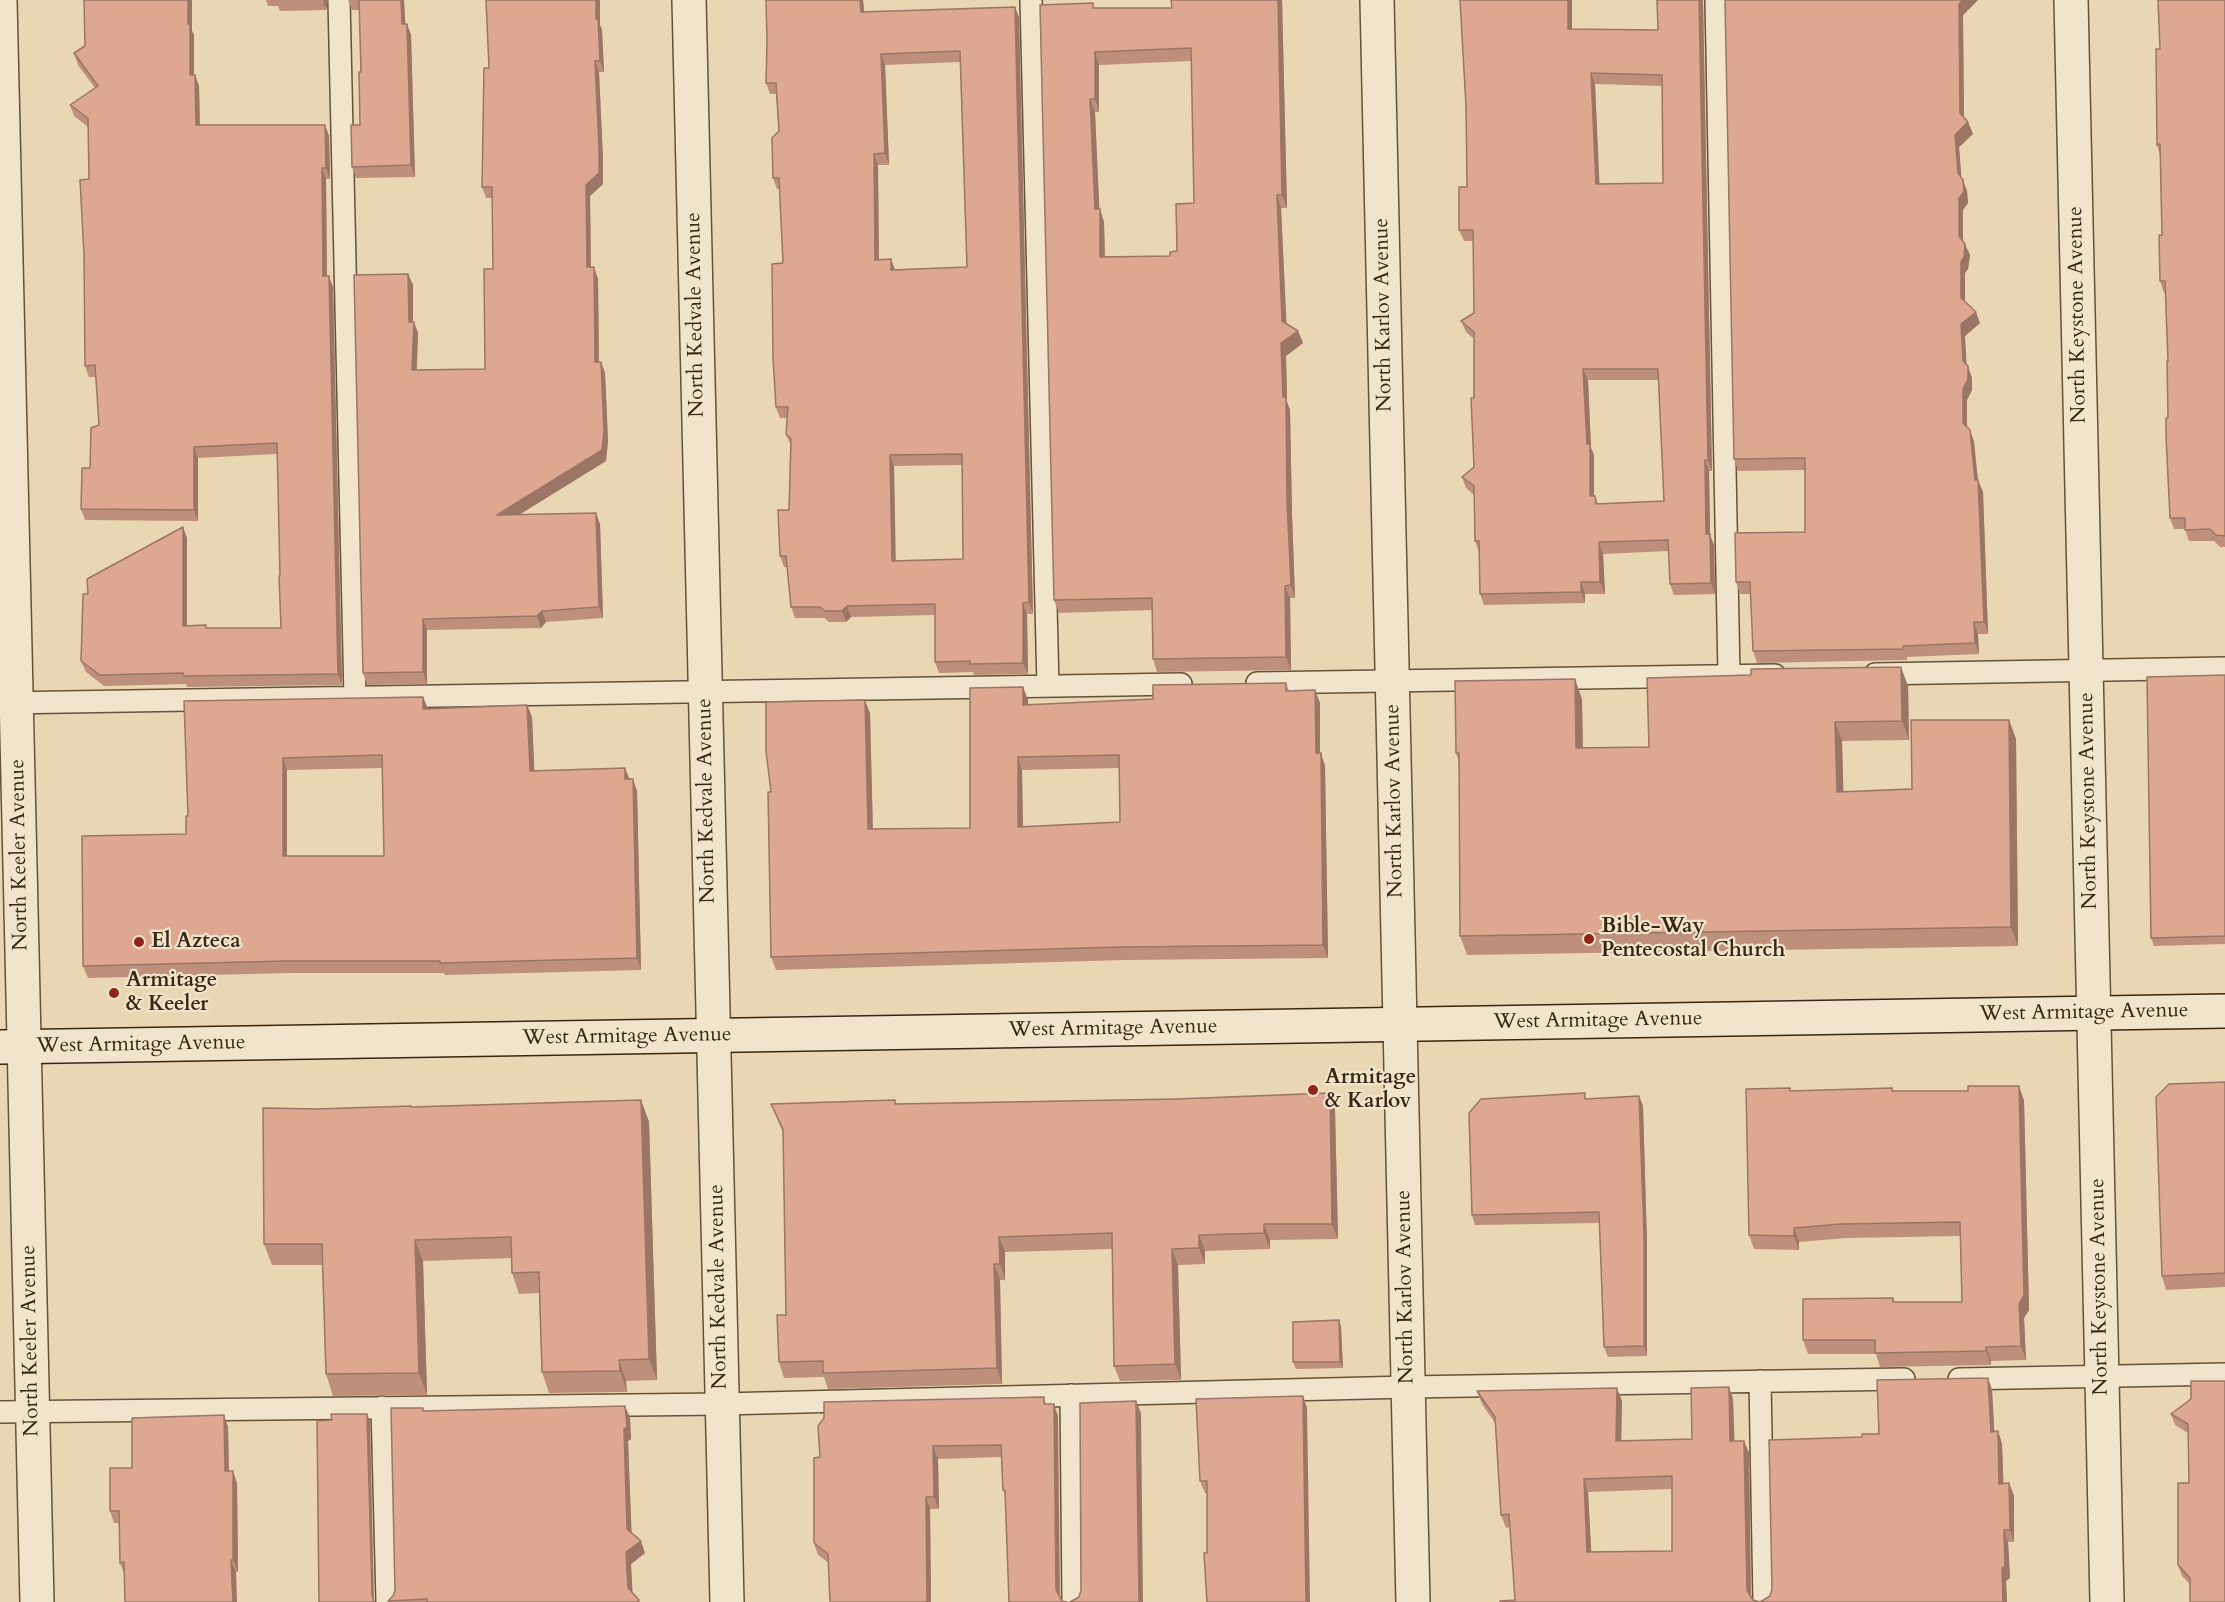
<!DOCTYPE html>
<style>
body{margin:0}
canvas{display:block;background:#e9d6b2}
</style>
<canvas width="2225" height="1602"></canvas>
<script>
const g = document.querySelector('canvas').getContext('2d');
g.lineJoin = 'round';
function shape(rows) {
  const path = new Path2D();
  for (const r of rows) {
    path.moveTo(r[0], r[1]);
    for (let i = 2; i < r.length; i += 2) path.lineTo(r[i], r[i + 1]);
  }
  return path;
}
function strokePath(path, color, width, dash) {
  g.strokeStyle = color;
  g.lineWidth = width;
  g.lineCap = dash ? 'butt' : 'round';
  g.setLineDash(dash || []);
  g.stroke(path);
}
function paint(path, color) {
  g.fillStyle = color;
  g.fill(path, 'evenodd');
}
function drawText(font, color, halo, rows, align = 'center') {
  g.font = font + ' Cardo,serif';
  g.lineWidth = 4.5;
  g.setLineDash([]);
  g.textBaseline = 'middle';
  g.strokeStyle = halo;
  g.fillStyle = color;
  for (const [text, x, y, turn = 0] of rows) {
    g.save();
    g.translate(x, y);
    g.rotate((+turn || 0) * Math.PI / 180);
    g.textAlign = isNaN(turn) ? turn : align;
    if (halo) g.strokeText(text, 0, 0);
    g.fillText(text, 0, 0);
    g.restore();
  }
}
const service = shape([
 [339,0,355,698],
 [1031,0,1048,686],
 [1716,0,1729,676],
 [1875,674,2225,668],
 [1257,683,1775,675],
 [4,703,1181,684],
 [1959,1379,2225,1374],
 [1760,1381,1764,1602],
 [1071,1395,1073,1602],
 [382,1407,387,1602],
 [0,1412,722,1404,1408,1387,1904,1379]
]);
const minor = shape([
 [0,0,37,1602],
 [689,0,727,1602],
 [1377,0,1413,1602],
 [2071,0,2107,1602]
]);
const secondary = shape([
 [0,1047,2225,1011]
]);
strokePath(service, '#645339', 24);
strokePath(minor, '#645339', 36);
strokePath(secondary, '#382711', 36);
strokePath(service, '#f1e4cd', 21);
strokePath(minor, '#f1e4cd', 33);
strokePath(secondary, '#f1e4cd', 33);
paint(shape([
 [192,0,192,31,194,35,194,75,195,75,199,86,200,125,325,125,329,136,330,179,326,179,327,276,333,287,342,685,187,687,186,684,104,686,86,672,81,661,88,594,187,538,187,626,207,628,281,628,277,454,198,458,198,521,85,520,81,509,99,425,96,377,89,377,85,366,89,179,88,127,74,116,70,105,95,88,78,65,74,53,85,46],
 [266,0,328,0,326,10,280,11,278,6,268,6],
 [348,0,404,0,405,24,407,24,411,35,415,177,356,178,352,167,360,125,361,72,359,10,352,10],
 [486,0,600,0,600,25,602,30,604,72,599,72,603,160,603,184,590,196,591,267,598,279,599,362,601,362,605,373,608,441,606,461,520,514,600,524,603,618,546,622,541,628,427,630,427,684,367,685,363,673,408,274,413,285,413,322,418,333,417,370,485,369,493,269,492,198,486,198,482,187,489,68],
 [766,0,863,0,864,12,1015,7,1019,18,1033,614,1027,614,1028,674,974,675,973,672,939,673,935,662,935,615,851,617,846,622,829,622,824,618,795,618,791,607,787,567,784,567,780,556,789,510,791,446,786,434,787,418,780,418,776,407,783,263,780,189,777,189,773,178,779,131,776,94,770,94,766,83,767,41],
 [960,62,967,267,895,270,891,259,879,260,878,165,889,165,885,65],
 [962,465,963,559,895,561,894,466],
 [1171,0,1282,0,1287,208,1281,208,1286,323,1298,331,1303,343,1286,356,1287,402,1290,410,1292,514,1295,598,1290,598,1291,670,1157,672,1153,659,1152,610,1059,613,1054,600,1095,8,1172,8],
 [1191,61,1194,203,1177,251,1170,256,1105,257,1104,222,1099,209,1095,112,1099,112,1099,65],
 [1460,0,1572,0,1572,29,1658,30,1703,0,1712,471,1709,471,1710,535,1714,545,1715,594,1674,595,1670,584,1669,551,1603,554,1605,594,1585,594,1585,603,1484,605,1480,594,1479,552,1475,541,1474,495,1466,488,1462,477,1474,467,1474,339,1466,332,1461,321,1474,313,1473,241,1464,241,1459,230,1467,187,1466,106],
 [1595,84,1662,86,1663,183,1599,184],
 [1588,380,1659,380,1664,501,1598,504,1595,496,1594,496,1594,455,1591,448],
 [1725,0,1978,0,1963,15,1964,117,1968,122,1973,134,1959,147,1961,178,1967,191,1968,203,1963,210,1963,241,1970,255,1968,269,1965,273,1965,302,1980,323,1965,336,1966,364,1972,378,1972,390,1967,400,1967,427,1970,430,1974,442,1978,480,1983,492,1988,634,1978,634,1979,654,1907,657,1907,660,1757,663,1753,651,1751,594,1740,594,1736,582,1805,532,1805,470,1738,471,1734,459],
 [2225,0,2225,547,2220,547,2214,541,2189,541,2185,529,2174,529,2170,518,2168,361,2166,293,2164,293,2160,281,2162,235,2160,155,2157,145,2160,49],
 [2225,675,2225,944,2154,946,2151,938],
 [1286,683,1289,691,1320,703,1320,753,1325,766,1328,958,1125,960,776,970,771,957,771,792,870,713,873,829,970,828,1023,687,1028,700,1028,705,1153,699],
 [1119,768,1120,822,1023,827,1022,770],
 [1908,686,1909,740,1842,741,1843,792,1912,789,2009,720,2016,739,2018,946,1467,955,1460,936,1459,762,1456,753,1582,699,1583,748,1649,747],
 [423,697,428,709,527,705,532,717,534,771,629,779,637,791,641,970,445,975,444,973,290,973,88,978,83,966,186,834,188,816,184,701],
 [382,768,384,856,287,856,287,770],
 [2225,1082,2225,1287,2166,1290,2162,1276],
 [1892,1088,1893,1091,2024,1100,2029,1310,2024,1318,2026,1360,1991,1361,1991,1365,1880,1367,1876,1354,1808,1354,1803,1340,1893,1298,1894,1302,1962,1302,1960,1236,1847,1238,1799,1242,1799,1250,1754,1249,1749,1235,1791,1091],
 [1330,1093,1335,1109,1338,1239,1270,1240,1270,1249,1205,1251,1205,1264,1178,1265,1181,1380,1120,1381,1114,1366,1112,1249,1005,1252,1005,1280,1000,1280,1002,1384,828,1389,824,1377,784,1378,779,1362,786,1315,783,1133,771,1104,897,1104,1177,1099],
 [1639,1096,1643,1106,1647,1244,1647,1356,1608,1357,1604,1347,1600,1223,1475,1225,1472,1215,1587,1099],
 [641,1100,649,1122,657,1380,626,1381,627,1392,549,1393,542,1372,539,1293,519,1294,512,1273,511,1258,423,1261,427,1395,333,1396,326,1374,322,1265,272,1265,264,1244,316,1109,412,1107],
 [1339,1320,1341,1327,1343,1368,1296,1369,1293,1362],
 [1988,1378,1992,1390,1994,1431,1998,1431,2002,1444,2003,1484,2009,1483,2014,1496,2014,1542,2008,1542,2010,1578,2006,1581,2007,1602,1500,1602,1515,1600,1510,1527,1506,1528,1501,1515,1495,1423,1482,1404,1477,1391,1622,1401,1621,1441,1692,1439,1733,1399,1734,1441,1744,1441,1749,1453,1751,1597,1753,1600,1760,1602,1770,1596,1862,1437,1879,1434],
 [1672,1489,1672,1551,1591,1552,1588,1492],
 [1303,1396,1307,1408,1207,1553,1207,1493,1205,1493,1200,1481],
 [1044,1397,1046,1404,1058,1416,1009,1602,1005,1496,1003,1490,1001,1457,938,1459,939,1509,930,1509,931,1602,830,1602,829,1563,818,1555,814,1543,820,1457],
 [2191,1399,2190,1584,2182,1576,2178,1565,2189,1483,2188,1433,2175,1425,2171,1414],
 [625,1406,630,1418,631,1439,628,1441,631,1533,645,1553,631,1564,632,1592,639,1600,640,1602,389,1602,388,1601,393,1596,395,1590,424,1411],
 [224,1415,228,1427,229,1471,237,1483,238,1572,124,1573,120,1563,119,1523,114,1523,110,1511,132,1468]
]), '#be907c');
paint(shape([
 [188,0,192,0,192,31,194,35,194,86,190,75,188,24],
 [323,0,328,0,326,10],
 [401,0,404,0,406,36,402,24],
 [596,0,600,0,600,25,602,30,604,72,600,61,596,19],
 [860,0,863,0,865,23,861,12],
 [1278,0,1282,0,1287,208,1282,195],
 [1568,0,1572,0,1572,40,1568,29],
 [1699,0,1703,0,1712,471,1708,460],
 [1963,0,1978,0,1963,15,1964,124,1960,113,1959,4],
 [1015,7,1019,18,1033,614,1029,602],
 [407,24,411,35,415,177,411,165],
 [1095,52,1099,65,1099,112,1095,99],
 [881,54,885,65,889,165,885,153],
 [595,61,599,72,603,160,603,184,590,196,591,279,587,267,586,185],
 [1591,73,1595,84,1600,195,1596,184],
 [195,75,199,86,200,136,196,125],
 [1090,99,1095,112,1100,222,1095,209],
 [1968,122,1973,134,1959,147,1962,184,1958,173,1955,135],
 [325,125,329,136,330,179,326,168],
 [874,154,878,165,879,271,875,260],
 [322,168,326,179,327,287,323,276],
 [1963,180,1967,191,1968,203,1963,210,1963,248,1959,236,1959,198],
 [1277,195,1281,208,1287,333,1282,321],
 [1100,209,1104,222,1105,270,1100,257],
 [1965,244,1970,255,1968,269,1965,273,1965,310,1961,298,1961,262],
 [891,259,895,270,891,270],
 [594,267,598,279,599,373,595,362],
 [408,274,413,285,413,333,409,322],
 [329,276,333,287,342,685,338,674],
 [1976,312,1980,323,1965,336,1967,372,1963,361,1961,324],
 [414,322,418,333,416,381,412,370],
 [1298,331,1303,343,1286,356,1287,402,1290,410,1292,514,1295,598,1291,585,1281,343],
 [601,362,605,373,608,441,606,461,501,526,497,515],
 [1968,366,1972,378,1972,390,1967,400,1967,434,1963,423,1963,389],
 [1583,369,1588,380,1591,448,1594,455,1594,508,1590,496],
 [1970,430,1974,442,1979,492,1975,480],
 [194,447,198,458,198,521,194,510],
 [890,455,894,466,896,572,892,561],
 [1705,460,1709,471,1710,535,1714,545,1715,594,1711,583,1706,534],
 [1978,480,1983,492,1988,634,1984,622],
 [596,513,600,524,603,618,599,607],
 [183,527,187,538,187,637,183,626],
 [1599,542,1603,554,1605,594,1600,582],
 [1581,582,1585,594,1585,603,1581,592],
 [1285,586,1290,598,1291,670,1286,657],
 [1023,603,1027,614,1028,674,1023,663],
 [847,606,851,617,846,622,842,611],
 [542,611,546,622,541,628,537,616],
 [423,619,427,630,427,684,423,672],
 [1974,622,1978,634,1979,654,1975,643],
 [1901,667,1908,686,1909,740,1902,721],
 [1575,679,1582,699,1583,767,1576,748],
 [1023,687,1028,700,1028,718,1023,705],
 [1315,690,1320,703,1320,766,1316,753],
 [423,697,428,709,423,709],
 [865,700,870,713,873,842,868,829],
 [527,705,532,717,535,783,530,771],
 [2009,720,2016,739,2018,946,2011,927],
 [1835,722,1842,741,1844,811,1837,792],
 [1321,753,1325,766,1328,958,1323,945],
 [1018,757,1022,770,1023,840,1018,827],
 [283,758,287,770,287,868,283,856],
 [625,768,630,780,625,779],
 [633,779,637,791,641,970,637,958],
 [2019,1086,2024,1100,2029,1310,2024,1318,2026,1360,2021,1346,2019,1304],
 [1330,1093,1335,1109,1338,1239,1332,1224],
 [1639,1096,1643,1106,1647,1244,1647,1356,1644,1346],
 [641,1100,649,1122,657,1380,649,1359],
 [1264,1224,1270,1240,1270,1249,1264,1233],
 [1794,1228,1799,1242,1799,1250,1794,1236],
 [1199,1235,1205,1251,1205,1264,1199,1248],
 [999,1237,1005,1252,1005,1280,1000,1264],
 [415,1240,423,1261,427,1395,419,1373],
 [1172,1249,1178,1265,1181,1380,1175,1364],
 [994,1264,1000,1280,1002,1384,997,1368],
 [1339,1320,1341,1327,1343,1368,1340,1362],
 [1986,1347,1991,1361,1991,1365,1986,1351],
 [619,1360,626,1381,627,1392,620,1371],
 [1988,1378,1992,1390,1995,1444,1991,1432],
 [1729,1387,1733,1399,1735,1454,1730,1441],
 [1617,1388,1622,1401,1621,1454,1616,1441],
 [1303,1396,1307,1408,1310,1602,1306,1602],
 [1136,1401,1141,1413,1143,1602,1139,1602],
 [1054,1404,1058,1416,1060,1602,1056,1590],
 [625,1406,630,1418,631,1439,628,1441,632,1541,627,1529,624,1429],
 [367,1414,370,1421,374,1602,372,1595],
 [224,1415,228,1427,229,1484,225,1471],
 [1998,1431,2002,1444,2004,1496,1999,1484],
 [1744,1441,1749,1453,1751,1602,1747,1590],
 [933,1446,938,1459,939,1509,934,1497],
 [233,1471,237,1483,238,1572,233,1560],
 [1584,1479,1588,1492,1592,1565,1587,1552],
 [2009,1483,2014,1496,2014,1542,2010,1530],
 [926,1497,930,1509,931,1602,927,1602],
 [2004,1530,2008,1542,2010,1578,2006,1581,2007,1602,2003,1602,2002,1568],
 [641,1541,645,1553,631,1564,633,1600,628,1588,626,1552],
 [231,1560,236,1572,237,1602,233,1602]
]), '#9b7565');
const building = shape([
 [84,0,188,0,188,24,190,24,190,75,195,75,196,125,325,125,326,168,322,168,323,276,329,276,338,674,183,676,183,673,100,675,81,661,83,594,88,594,87,579,183,527,183,626,206,625,206,628,281,628,279,576,280,576,277,443,194,447,194,510,81,509,82,468,90,468,91,428,99,425,95,365,85,366,84,254,80,180,89,179,88,118,70,105,98,86,74,53,85,46,84,0],
 [359,0,401,0,402,24,407,24,411,165,352,167,351,125,360,125,359,72,361,72,359,0],
 [486,0,596,0,596,19,598,19,600,61,595,61,599,148,599,173,586,185,587,267,594,267,595,362,601,362,604,430,602,450,497,515,596,513,599,607,542,611,537,616,423,619,423,672,363,673,354,275,408,274,409,322,414,322,412,370,485,369,484,269,493,269,492,187,482,187,484,68,489,68,486,0],
 [766,0,860,0,861,12,1015,7,1029,602,1023,603,1023,663,970,664,970,661,935,662,935,604,847,606,842,611,825,611,820,607,791,607,786,556,780,556,778,510,789,510,791,439,786,434,788,407,776,407,773,358,772,264,783,263,779,178,773,178,772,138,779,131,776,83,766,83,767,41,766,0],
 [960,51,967,267,891,270,891,259,875,260,874,154,885,153,881,54,960,51],
 [962,454,963,559,892,561,890,455,962,454],
 [1171,0,1278,0,1282,195,1277,195,1282,321,1298,331,1281,343,1283,397,1286,397,1287,502,1291,585,1285,586,1286,657,1153,659,1152,598,1054,600,1040,5,1093,3,1093,8,1172,8,1171,0],
 [1191,48,1194,203,1176,204,1177,251,1170,252,1170,256,1100,257,1100,209,1095,209,1090,99,1095,99,1095,52,1191,48],
 [1460,0,1568,0,1568,29,1658,30,1657,0,1699,0,1708,460,1705,460,1706,534,1710,534,1711,583,1670,584,1668,540,1599,542,1600,582,1581,582,1581,592,1480,594,1479,541,1475,541,1474,486,1462,477,1474,467,1471,398,1474,398,1474,332,1461,321,1474,313,1473,230,1459,230,1459,187,1467,187,1466,106,1460,0],
 [1591,73,1662,75,1663,183,1596,184,1591,73],
 [1583,369,1658,369,1664,501,1596,504,1595,496,1590,496,1590,444,1587,444,1583,369],
 [1725,0,1963,0,1959,4,1960,113,1968,122,1955,135,1958,173,1963,180,1964,192,1959,198,1959,236,1965,244,1964,257,1961,262,1961,298,1976,312,1961,324,1963,361,1968,366,1968,379,1963,389,1963,423,1970,430,1975,480,1978,480,1984,622,1974,622,1975,643,1903,646,1903,649,1753,651,1750,582,1736,582,1735,533,1805,532,1805,458,1734,459,1725,0],
 [2158,0,2225,0,2225,536,2216,535,2210,529,2185,530,2185,518,2170,518,2166,436,2166,418,2168,418,2167,361,2168,361,2165,281,2160,281,2159,235,2162,235,2160,144,2157,145,2156,49,2160,49,2158,0],
 [1901,667,1902,721,1835,722,1837,792,1912,789,1911,720,2009,720,2011,927,1460,936,1459,753,1456,753,1455,681,1575,679,1576,748,1649,747,1647,678,1751,675,1751,669,1901,667],
 [2225,675,2225,936,2151,938,2147,677,2225,675],
 [1286,683,1286,691,1315,690,1316,753,1321,753,1323,945,1120,947,771,957,768,792,771,792,766,751,766,702,865,700,868,829,970,828,970,688,1023,687,1023,705,1153,699,1153,685,1286,683],
 [1119,755,1120,822,1018,827,1018,757,1119,755],
 [423,697,423,709,527,705,530,771,625,768,625,779,633,779,637,958,440,963,440,961,285,961,83,966,82,836,186,834,186,816,188,816,184,701,423,697],
 [382,755,384,856,283,856,283,758,382,755],
 [2225,1082,2225,1273,2162,1276,2156,1097,2169,1084,2225,1082],
 [1968,1086,2019,1086,2024,1295,2019,1304,2021,1346,1986,1347,1986,1351,1875,1353,1875,1340,1803,1340,1803,1299,1893,1298,1893,1302,1962,1302,1960,1222,1841,1224,1794,1228,1794,1236,1749,1235,1746,1089,1790,1088,1790,1091,1892,1088,1892,1091,1968,1091,1968,1086],
 [1330,1093,1332,1224,1264,1224,1264,1233,1199,1235,1199,1248,1172,1249,1175,1364,1114,1366,1112,1233,999,1237,1000,1264,994,1264,997,1368,823,1373,823,1361,779,1362,777,1315,786,1315,783,1129,771,1104,895,1100,895,1104,1177,1099,1330,1093],
 [1585,1093,1585,1099,1639,1096,1644,1233,1644,1346,1604,1347,1599,1212,1472,1215,1469,1113,1481,1099,1585,1093],
 [641,1100,649,1359,619,1360,620,1371,542,1372,539,1272,512,1273,511,1237,415,1240,419,1373,326,1374,322,1244,264,1244,263,1108,316,1109,411,1106,411,1107,641,1100],
 [1339,1320,1340,1362,1293,1362,1293,1322,1339,1320],
 [1988,1378,1991,1432,1998,1431,1999,1484,2009,1483,2010,1530,2004,1530,2005,1566,2002,1568,2003,1602,1500,1602,1500,1601,1515,1600,1509,1514,1501,1515,1495,1417,1477,1391,1617,1388,1616,1441,1692,1439,1691,1388,1729,1387,1730,1441,1744,1441,1747,1590,1753,1600,1760,1602,1770,1596,1772,1589,1769,1440,1862,1437,1862,1434,1879,1434,1877,1380,1988,1378],
 [1672,1476,1672,1551,1587,1552,1584,1479,1672,1476],
 [2191,1381,2225,1381,2225,1602,2190,1602,2190,1578,2178,1565,2178,1483,2189,1483,2188,1424,2171,1414,2191,1399,2191,1381],
 [1303,1396,1306,1601,1309,1601,1309,1602,1207,1602,1204,1553,1207,1553,1207,1481,1200,1481,1196,1399,1303,1396],
 [1044,1397,1044,1404,1054,1404,1056,1590,1062,1601,1067,1602,1009,1602,1005,1490,1003,1490,1001,1445,933,1446,934,1497,926,1497,927,1602,830,1602,828,1554,814,1543,814,1458,820,1457,818,1426,824,1418,824,1402,1044,1397],
 [1136,1401,1139,1602,1070,1602,1079,1597,1081,1590,1080,1403,1136,1401],
 [625,1406,627,1427,624,1429,627,1529,641,1541,626,1552,628,1588,639,1600,637,1602,427,1602,427,1599,388,1601,393,1596,395,1590,391,1408,423,1408,423,1411,625,1406],
 [331,1414,367,1414,372,1595,374,1602,319,1602,317,1421,332,1420,331,1414],
 [224,1415,225,1471,233,1471,233,1560,231,1560,233,1602,125,1602,124,1562,120,1563,119,1511,110,1511,110,1468,132,1468,132,1418,224,1415]
]);
paint(building, '#dda790');
strokePath(building, '#9b7565', 1.5);
for (const [x, y, r, color] of [
 [1589,939,6,"#8f2418"],
 [139,942,6,"#8f2418"],
 [114,993,6,"#8f2418"],
 [1313,1090,6,"#8f2418"]
]) {
  const dot = new Path2D();
  dot.arc(x, y, r, 0, 2 * Math.PI);
  g.fillStyle = color;
  g.fill(dot);
  strokePath(dot, '#f1e4cd', 2);
}
drawText('21px', '#382711', '#f1e4cd', [
 ["North Kedvale Avenue",696,315,-91],
 ["North Karlov Avenue",1384,315,-91],
 ["North Keystone Avenue",2078,315,-91],
 ["North Kedvale Avenue",707,801,-91],
 ["North Karlov Avenue",1395,801,-91],
 ["North Keystone Avenue",2089,801,-91],
 ["North Keeler Avenue",20,855,-91],
 ["West Armitage Avenue",2084,1013,-1],
 ["West Armitage Avenue",1598,1021,-1],
 ["West Armitage Avenue",1113,1029,-1],
 ["West Armitage Avenue",627,1037,-1],
 ["West Armitage Avenue",141,1045,-1],
 ["North Kedvale Avenue",719,1287,-91],
 ["North Karlov Avenue",1406,1287,-91],
 ["North Keystone Avenue",2100,1287,-91],
 ["North Keeler Avenue",31,1341,-91]
]);
drawText('bold 21px', '#382711', '#f1e4cd', [
 ["Bible-Way",1601,927],
 ["Pentecostal Church",1601,951],
 ["El Azteca",151,942],
 ["Armitage",126,981],
 ["& Keeler",126,1005],
 ["Armitage",1325,1078],
 ["& Karlov",1325,1102]
], 'left');
</script>
